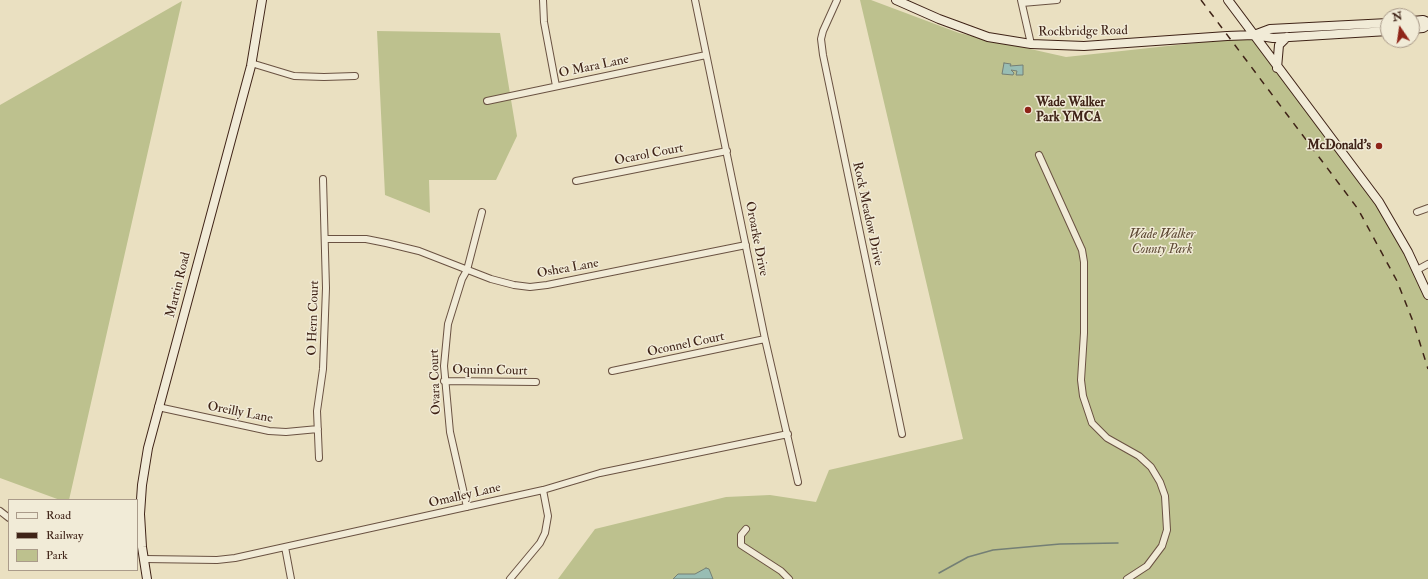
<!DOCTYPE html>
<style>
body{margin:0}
#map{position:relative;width:1428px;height:579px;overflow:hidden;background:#eae0c1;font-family:"IM FELL Double Pica",serif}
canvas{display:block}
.legend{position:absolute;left:8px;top:499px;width:130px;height:72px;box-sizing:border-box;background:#f1ebd7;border:1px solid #aa9b8a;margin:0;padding:5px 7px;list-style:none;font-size:12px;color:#3f2317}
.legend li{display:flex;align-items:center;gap:8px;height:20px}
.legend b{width:20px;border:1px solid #aa9b8a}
.north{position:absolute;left:1380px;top:8px;width:40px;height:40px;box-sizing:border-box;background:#f1ebd7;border:1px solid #aa9b8a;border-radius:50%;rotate:347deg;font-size:11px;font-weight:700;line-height:16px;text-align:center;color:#3f2317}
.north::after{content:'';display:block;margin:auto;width:14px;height:18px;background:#8f2418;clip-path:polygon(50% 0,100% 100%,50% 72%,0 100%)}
</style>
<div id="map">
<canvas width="1428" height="579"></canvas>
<ul class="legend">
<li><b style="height:5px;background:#f1ebd7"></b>Road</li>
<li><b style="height:5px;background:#3f2317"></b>Railway</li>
<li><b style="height:11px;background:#bdc18e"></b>Park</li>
</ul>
<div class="north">N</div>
</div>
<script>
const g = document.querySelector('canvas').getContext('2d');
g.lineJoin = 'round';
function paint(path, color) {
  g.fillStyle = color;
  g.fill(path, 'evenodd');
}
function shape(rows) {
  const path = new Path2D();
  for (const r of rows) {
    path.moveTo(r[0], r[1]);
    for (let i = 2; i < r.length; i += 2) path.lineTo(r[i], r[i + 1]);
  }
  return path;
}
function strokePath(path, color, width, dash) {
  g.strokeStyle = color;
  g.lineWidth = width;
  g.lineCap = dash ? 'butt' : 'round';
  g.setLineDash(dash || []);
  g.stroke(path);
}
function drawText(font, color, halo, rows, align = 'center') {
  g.font = font + ' "IM FELL Double Pica",serif';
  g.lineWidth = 3;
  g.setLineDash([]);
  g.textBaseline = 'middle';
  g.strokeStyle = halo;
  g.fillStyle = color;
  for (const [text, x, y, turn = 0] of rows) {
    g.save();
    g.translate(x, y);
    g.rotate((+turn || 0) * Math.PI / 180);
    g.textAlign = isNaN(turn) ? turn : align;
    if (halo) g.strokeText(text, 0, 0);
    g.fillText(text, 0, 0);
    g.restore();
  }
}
paint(shape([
 [860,0,871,0,959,33,1066,57,1251,37,1365,188,1428,283,1428,579,558,579,595,529,726,497,770,495,816,502,829,470,963,439],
 [182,1,69,500,60,500,0,478,0,105],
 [377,31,500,33,517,136,496,180,429,180,430,213,385,195]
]), '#bdc18e');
const water = shape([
 [1004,63,1011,64,1010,66,1023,65,1023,75,1016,75,1017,71,1011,70,1014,73,1013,75,1002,74,1004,63],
 [706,568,709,569,713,579,673,579,678,574,695,574,706,568]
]);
paint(water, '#98bdb4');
strokePath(water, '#747f75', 1);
strokePath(shape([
 [939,573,968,557,993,550,1060,544,1118,543]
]), '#747f75', 1.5);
const street = shape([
 [543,0,544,22,556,86],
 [695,0,765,339,798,482],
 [837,0,823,31,821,39,823,55,902,434],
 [1021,0,1031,44],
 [1022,3,1057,0],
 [251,63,294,76,324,77,355,76],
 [487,101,706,55],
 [1039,155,1082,250,1084,262,1084,333,1081,380,1083,396,1092,423,1107,438,1139,456,1151,467,1160,482,1165,496,1167,530,1162,546,1147,566,1127,579],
 [576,181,727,151],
 [1417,212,1428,208],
 [325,239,366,239,386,243,419,251,491,279,514,285,530,287,547,285,746,245],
 [1417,270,1428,264],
 [612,371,765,339],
 [444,381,536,382],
 [158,407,269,431,286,432,318,429],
 [319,458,317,411,323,369,326,288,323,179],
 [467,507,450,432,444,366,448,324,462,279,467,270,482,212],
 [0,511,9,518],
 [746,529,741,535,741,545,781,571,789,579],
 [285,547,291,579],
 [144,559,217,560,235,558,543,490,600,473,788,434],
 [510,579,540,543,545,533,548,516,543,490]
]);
const secondary = shape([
 [896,0,939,19,988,37,1031,44,1084,46,1227,36,1254,35,1273,38,1388,31],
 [1228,0,1379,202,1408,252,1428,295],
 [1412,21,1423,20,1428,22],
 [1412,29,1423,28,1428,25],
 [1254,35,1270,29,1388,23],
 [1277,68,1279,45,1287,37],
 [147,579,142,547,140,514,142,485,148,448,251,66,262,0]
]);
strokePath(street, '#6a5242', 8);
strokePath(secondary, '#3f2317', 10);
strokePath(street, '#f1ebd7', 6);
strokePath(secondary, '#f1ebd7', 8);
strokePath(shape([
 [1201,0,1358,209,1397,281,1414,324,1428,369]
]), '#3f2317', 1.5, [7, 7]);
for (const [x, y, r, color] of [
 [1028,110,4,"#8f2418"],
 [1379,146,4,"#8f2418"]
]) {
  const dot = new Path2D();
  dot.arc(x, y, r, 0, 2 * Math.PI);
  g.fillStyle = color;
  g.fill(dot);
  strokePath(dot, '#f1ebd7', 1.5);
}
drawText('13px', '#3f2317', '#f1ebd7', [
 ["Rockbridge Road",1083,32,-1],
 ["O Mara Lane",594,67,-12],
 ["Ocarol Court",649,155,-11],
 ["Rock Meadow Drive",867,214,78],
 ["Oroarke Drive",756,239,79],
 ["Oshea Lane",568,269,-10],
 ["Martin Road",179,285,-76],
 ["O Hern Court",314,318,-88],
 ["Oconnel Court",686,345,-12],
 ["Oquinn Court",490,371,1],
 ["Ovara Court",436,382,-92],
 ["Oreilly Lane",240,413,11],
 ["Omalley Lane",465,496,-13]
]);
drawText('bold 13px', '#3f2317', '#f1ebd7', [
 ["Wade Walker",1036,103],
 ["Park YMCA",1036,118],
 ["McDonald's",1371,146,"right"]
], 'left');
drawText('italic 13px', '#5e4a35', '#f1ebd7', [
 ["Wade Walker",1162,235],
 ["County Park",1162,250]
]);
</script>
